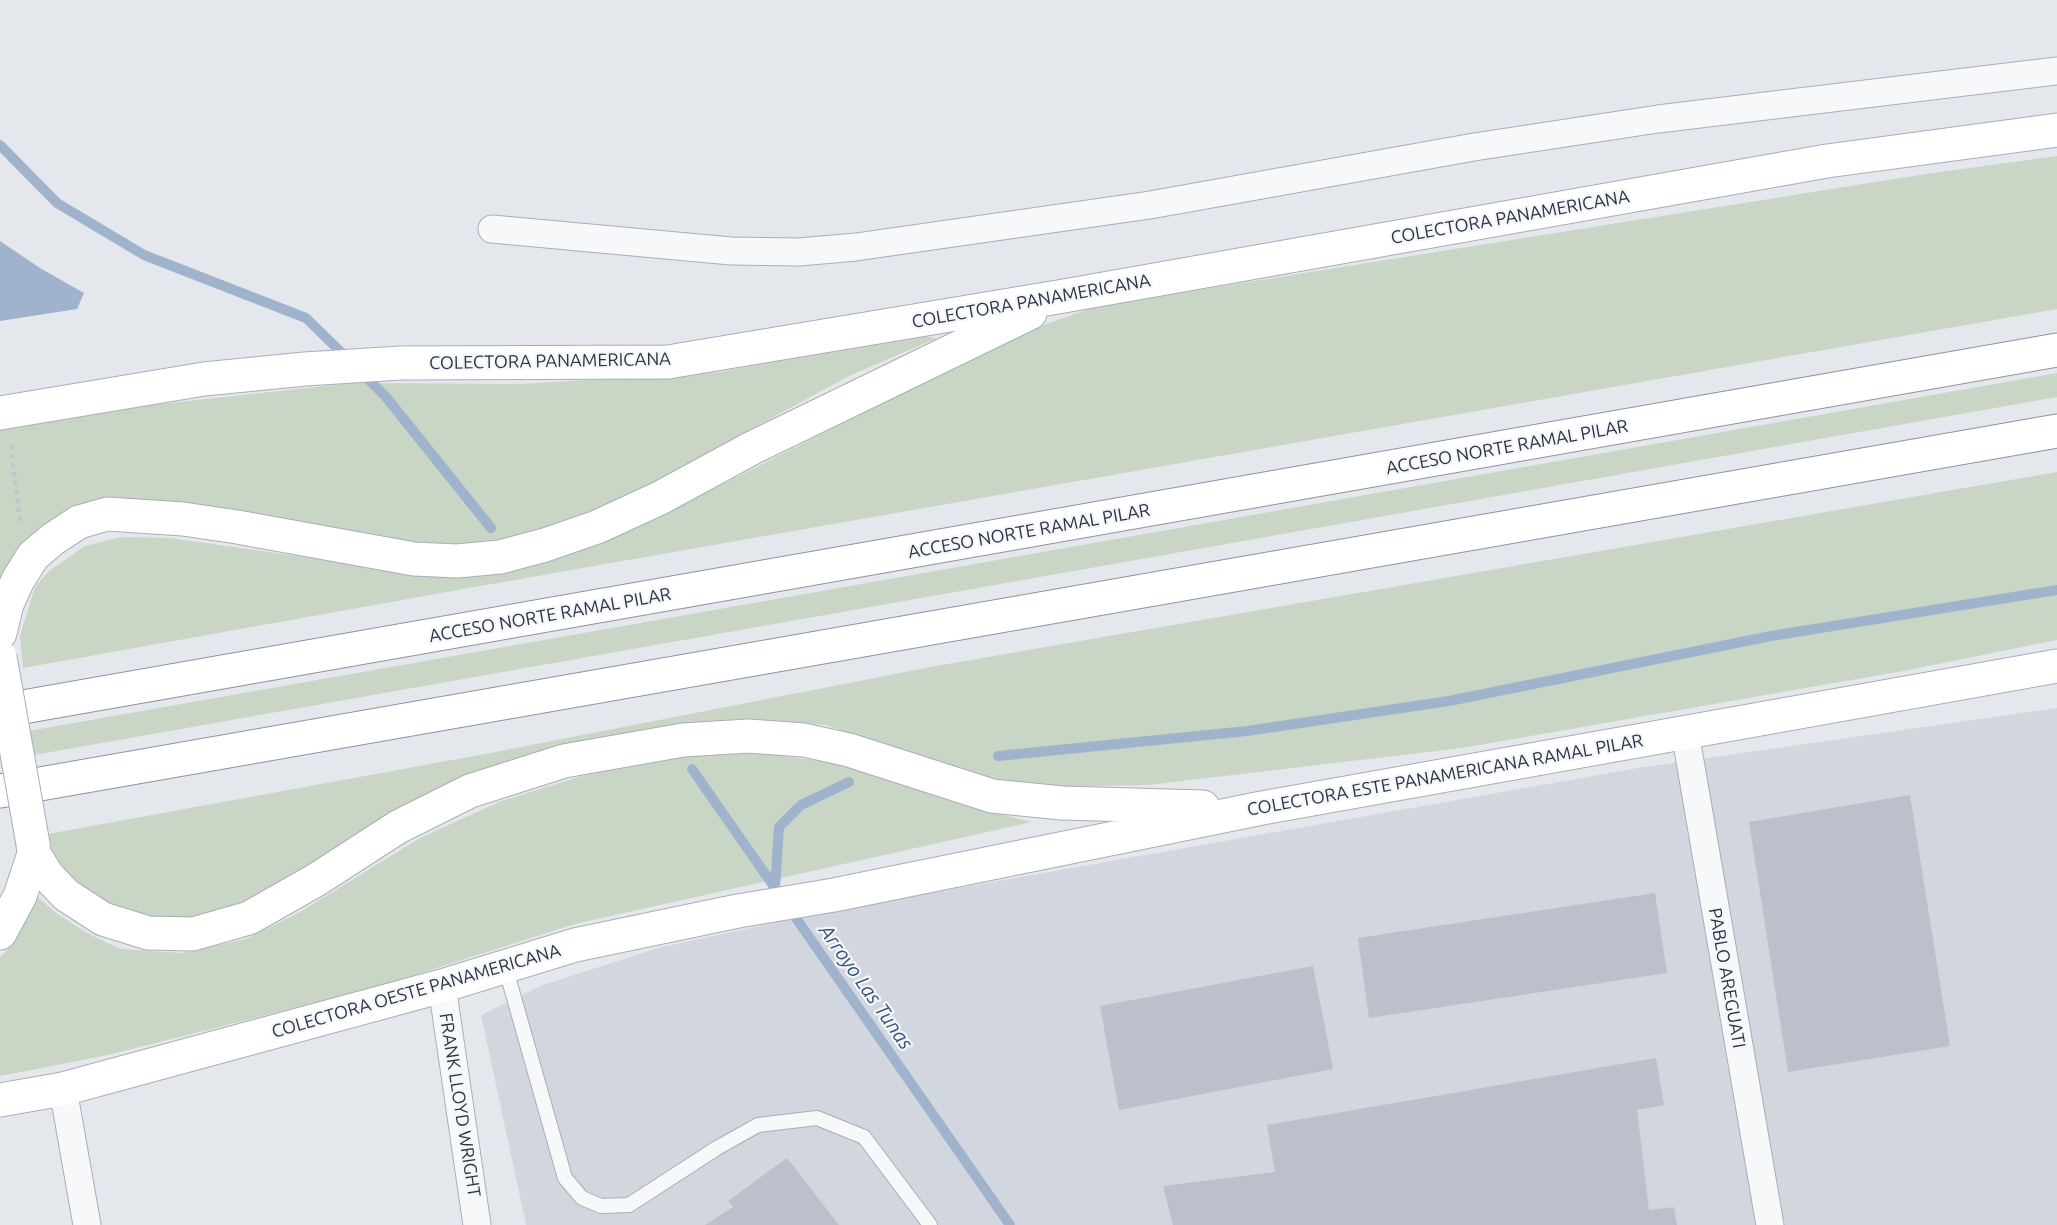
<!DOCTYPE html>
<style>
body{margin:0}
canvas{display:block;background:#e4e7ec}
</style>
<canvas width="2057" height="1225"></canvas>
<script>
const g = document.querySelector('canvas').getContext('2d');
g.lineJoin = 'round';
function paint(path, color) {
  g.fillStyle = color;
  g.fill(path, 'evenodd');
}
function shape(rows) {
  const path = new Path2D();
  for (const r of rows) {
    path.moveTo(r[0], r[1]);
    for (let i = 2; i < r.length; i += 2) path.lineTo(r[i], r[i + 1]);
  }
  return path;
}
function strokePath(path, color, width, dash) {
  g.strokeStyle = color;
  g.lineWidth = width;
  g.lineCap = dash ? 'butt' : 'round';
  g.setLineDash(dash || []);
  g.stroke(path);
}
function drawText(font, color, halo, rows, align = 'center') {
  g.font = font + ' Ubuntu,sans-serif';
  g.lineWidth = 4.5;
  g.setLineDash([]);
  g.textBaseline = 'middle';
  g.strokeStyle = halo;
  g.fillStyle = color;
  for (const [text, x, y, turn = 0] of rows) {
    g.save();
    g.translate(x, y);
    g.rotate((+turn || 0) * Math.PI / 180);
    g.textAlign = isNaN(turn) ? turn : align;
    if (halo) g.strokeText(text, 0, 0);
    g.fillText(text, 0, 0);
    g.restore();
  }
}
paint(shape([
 [2057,708,2057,1225,526,1225,481,1015,543,985,658,948,828,911,1638,768]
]), '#d2d6de');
paint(shape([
 [2057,156,2057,309,486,585,23,668,20,636,35,587,49,571,85,546,121,537,170,538,439,576,497,574,565,555,652,520,962,363,1044,325,1097,306,1926,174],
 [907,335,937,338,849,376,602,510,543,531,472,549,412,544,124,503,0,590,0,426,51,416,352,383,521,384,720,372],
 [2057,373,2057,397,0,761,0,736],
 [2057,472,2057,640,1903,671,1462,748,1148,785,1035,787,985,776,888,748,826,725,768,720,719,722,620,737,256,903,213,916,164,921,86,898,49,855,48,834,485,754,936,666],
 [747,751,843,764,960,804,1032,822,575,924,377,987,108,1055,0,1076,0,957,8,949,34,894,56,913,87,933,120,949,183,953,246,939,300,912,420,838,501,801,589,774,701,753]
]), '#c9d6c5');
paint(shape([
 [0,241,40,268,84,293,77,309,0,321]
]), '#9fb4cc');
strokePath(shape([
 [0,145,57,203,144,255,306,318,349,360],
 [360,371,386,397,491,528],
 [998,756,1247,731,1449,701,1771,636,2057,590],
 [692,769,1010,1225],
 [775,888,779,827,801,805,849,782]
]), '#9fb4cc', 10);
paint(shape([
 [1910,795,1950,1046,1788,1072,1749,822],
 [1655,893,1667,973,1369,1018,1358,938],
 [1313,966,1333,1069,1119,1110,1100,1006],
 [1656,1058,1664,1105,1637,1110,1649,1210,1674,1207,1677,1225,1173,1225,1163,1186,1275,1172,1267,1125],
 [787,1158,839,1225,705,1225,733,1207,728,1201]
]), '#bbc0ca');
const lane = shape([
 [505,966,565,1178,582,1198,601,1206,629,1205,717,1148,758,1125,817,1118,864,1137,930,1225]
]);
const street = shape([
 [492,229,731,251,799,252,856,247,1150,205,1474,147,1658,119,2057,71],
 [1685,732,1770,1225],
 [442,986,477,1225],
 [63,1089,87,1225]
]);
const secondary = shape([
 [0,413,204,379,305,369,401,363,668,362,1064,296,1827,161,2057,130],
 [0,633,7,604,18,580,33,556,53,539,79,522,107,514,183,519,237,527,414,559,457,561,500,557,545,545,597,527,660,498,752,448,1030,313],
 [33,844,34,854,47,875,66,895,103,919,148,933,193,934,249,918,316,880,398,827,470,791,564,761,683,740,748,736,804,740,849,750,992,796,1062,803,1203,807],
 [0,933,20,896,34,854],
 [0,1100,63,1089,442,986,575,945,738,911,834,895,1262,808,2057,666]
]);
const highway = shape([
 [0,711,2057,350],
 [0,791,2057,431]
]);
strokePath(lane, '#a9aeb7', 16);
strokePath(street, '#a9aeb7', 29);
strokePath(secondary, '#a9aeb7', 35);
strokePath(highway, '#8b94a3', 35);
strokePath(shape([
 [11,445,20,524]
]), '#c2c5cb', 4, [4.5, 4.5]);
strokePath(lane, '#f7f8fa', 14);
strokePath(street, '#f7f8fa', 27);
strokePath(secondary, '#fff', 33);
strokePath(highway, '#fff', 33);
const secondaryBridge = shape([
 [0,657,33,844]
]);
strokePath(secondaryBridge, '#a9aeb7', 35, []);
strokePath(secondaryBridge, '#fff', 33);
drawText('18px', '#2b3445', '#f4f6f9', [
 ["COLECTORA PANAMERICANA",1510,217,-10],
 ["COLECTORA PANAMERICANA",1031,301,-10],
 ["COLECTORA PANAMERICANA",550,361,-1],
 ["ACCESO NORTE RAMAL PILAR",1507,447,-10],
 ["ACCESO NORTE RAMAL PILAR",1029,531,-10],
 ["ACCESO NORTE RAMAL PILAR",550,615,-10],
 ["COLECTORA ESTE PANAMERICANA RAMAL PILAR",1445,775,-10],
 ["PABLO AREGUATI",1727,978,80],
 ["COLECTORA OESTE PANAMERICANA",416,991,-16],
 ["FRANK LLOYD WRIGHT",460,1105,81]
]);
drawText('italic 20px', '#34527a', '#f4f6f9', [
 ["Arroyo Las Tunas",866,987,55]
]);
</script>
